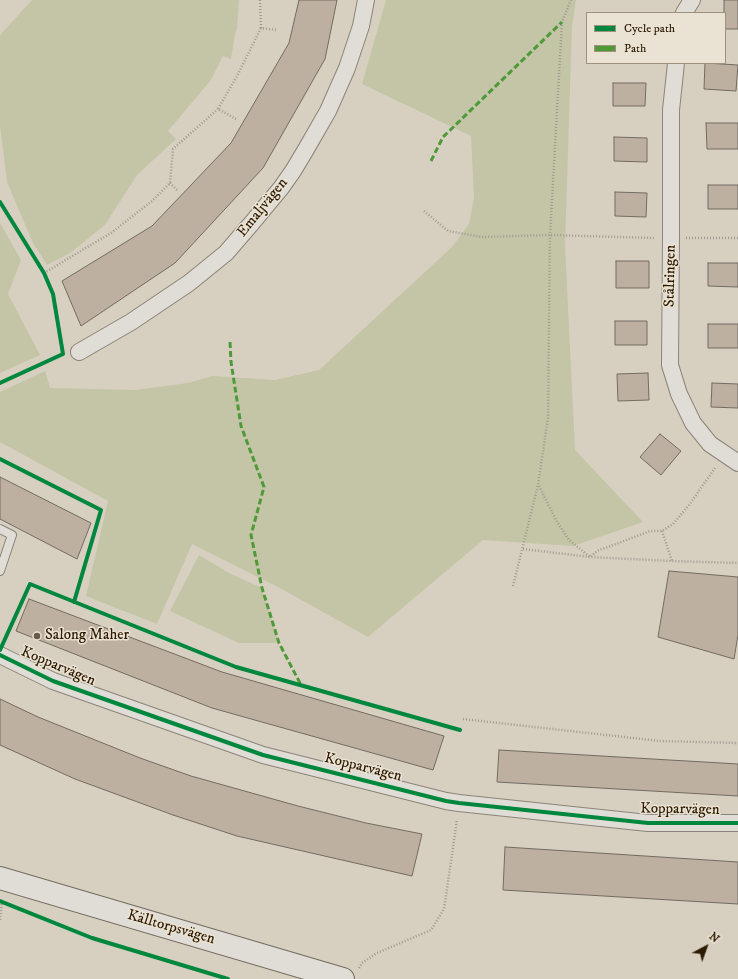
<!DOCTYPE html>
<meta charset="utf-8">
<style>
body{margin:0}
#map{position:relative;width:738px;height:979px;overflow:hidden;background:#d7d0c1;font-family:"IM FELL DW Pica",serif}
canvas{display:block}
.legend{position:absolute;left:586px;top:12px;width:140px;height:52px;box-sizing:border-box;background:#eae2d2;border:1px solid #9e927f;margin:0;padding:5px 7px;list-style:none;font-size:12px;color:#2d1a02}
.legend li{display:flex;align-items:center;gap:8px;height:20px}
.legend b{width:20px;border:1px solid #9e927f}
.north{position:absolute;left:686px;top:927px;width:40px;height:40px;-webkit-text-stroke:3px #eae2d2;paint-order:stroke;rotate:41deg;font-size:11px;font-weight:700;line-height:16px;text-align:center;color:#2d1a02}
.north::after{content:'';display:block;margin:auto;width:14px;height:18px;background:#2d1a02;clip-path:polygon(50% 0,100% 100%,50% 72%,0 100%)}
</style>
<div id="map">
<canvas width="738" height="979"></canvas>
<ul class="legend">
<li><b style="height:5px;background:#00873e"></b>Cycle path</li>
<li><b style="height:5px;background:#4f9939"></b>Path</li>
</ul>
<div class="north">N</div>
</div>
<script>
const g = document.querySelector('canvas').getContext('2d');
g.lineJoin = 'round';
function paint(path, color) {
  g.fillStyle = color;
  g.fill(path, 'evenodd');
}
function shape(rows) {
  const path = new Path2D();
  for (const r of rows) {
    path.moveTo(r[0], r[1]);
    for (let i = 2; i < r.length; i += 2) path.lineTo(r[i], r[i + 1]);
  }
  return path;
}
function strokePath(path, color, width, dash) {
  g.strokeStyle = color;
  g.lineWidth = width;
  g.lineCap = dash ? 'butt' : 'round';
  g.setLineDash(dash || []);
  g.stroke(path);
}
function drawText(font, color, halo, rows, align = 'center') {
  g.font = font + ' "IM FELL DW Pica",serif';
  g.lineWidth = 3;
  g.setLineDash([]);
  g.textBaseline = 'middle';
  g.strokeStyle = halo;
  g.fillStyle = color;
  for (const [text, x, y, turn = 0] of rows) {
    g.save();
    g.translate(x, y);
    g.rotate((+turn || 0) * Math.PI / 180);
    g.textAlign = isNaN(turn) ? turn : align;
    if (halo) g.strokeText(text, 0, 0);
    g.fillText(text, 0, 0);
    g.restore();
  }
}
paint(shape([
 [32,0,239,0,237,29,235,34,231,59,223,56,211,80,168,131,176,139,137,175,105,225,70,253,47,265,33,243,7,182,0,126,0,37,1,34],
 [386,0,576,0,572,27,565,245,575,450,643,522,573,546,483,540,368,637,278,587,192,544,157,624,86,596,108,501,0,442,0,392,45,371,50,388,135,390,188,383,212,376,275,380,319,370,452,247,469,224,474,198,471,136,362,84],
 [0,223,21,260,8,294,40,355,0,373],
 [199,555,231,574,262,588,279,643,239,643,170,611]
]), '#c3c5a6');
const building = shape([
 [299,0,337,0,325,59,263,168,175,263,81,326,62,281,152,226,231,143,289,43,299,0],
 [724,0,738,0,738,29,725,29,725,13,724,13,724,0],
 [705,63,738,65,736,91,704,89,705,63],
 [613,83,646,83,645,106,613,106,613,83],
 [706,123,738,123,738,149,707,149,706,123],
 [614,137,647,138,647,162,614,161,614,137],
 [708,185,738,185,738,209,708,209,708,185],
 [615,192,647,193,646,217,615,216,615,192],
 [616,261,649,261,649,288,616,288,616,261],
 [708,263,738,263,738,287,708,286,708,263],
 [615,321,647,321,647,345,615,345,615,321],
 [708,324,738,324,738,348,708,348,708,324],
 [648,373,649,400,618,401,617,374,648,373],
 [712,383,738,384,738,408,711,407,712,383],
 [660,434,681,451,661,475,640,457,660,434],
 [0,477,91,523,77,559,0,519,0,477],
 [669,571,738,577,738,635,734,659,658,637,669,571],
 [29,599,222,672,444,736,433,770,212,708,16,631,29,599],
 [0,699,38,717,140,758,191,776,298,806,366,823,422,834,412,876,237,836,173,815,75,779,0,745,0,699],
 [499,750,738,764,738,796,497,782,499,750],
 [505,847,738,862,738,904,503,890,505,847]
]);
paint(building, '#beb0a1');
strokePath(building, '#726b60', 1);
const lane = shape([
 [0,529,12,535,0,571]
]);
const street = shape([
 [684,13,692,0],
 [676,63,671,110,671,238,670,365,679,394,693,423,710,444,738,463],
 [79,352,131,322,189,283,226,253,251,224,281,188,293,171,305,151,328,111,347,68,361,26,366,0],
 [0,655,53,681,263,755,446,801,459,803,648,823,738,823]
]);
const secondary = shape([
 [0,878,343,979]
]);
strokePath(lane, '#8b8479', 10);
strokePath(street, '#8b8479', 18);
strokePath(secondary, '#726b60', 24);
strokePath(shape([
 [260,0,261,28,276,30],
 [236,119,218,109,237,76,261,28],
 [170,183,177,190],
 [424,211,448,231,482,237,550,235,654,238],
 [686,238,738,238],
 [44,273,111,233,152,201,170,183,173,149,218,109],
 [539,486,556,520,569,540,590,557,599,550,608,547,650,531,662,531,673,524,689,505,715,468],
 [662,531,672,561],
 [523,549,590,557,672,561,738,563],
 [513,586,538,485,548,418,550,235,562,22,571,0],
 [463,719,660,741,738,743],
 [0,920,2,901],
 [359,968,362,963,377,953,431,930,444,909,457,820]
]), '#9e9a91', 2.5, [1, 2]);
strokePath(lane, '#e0ddd6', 8);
strokePath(street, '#e0ddd6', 16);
strokePath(secondary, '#e0ddd6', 22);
strokePath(shape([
 [431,161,443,137,562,22],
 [230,342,231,362,241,426,264,487,251,535,262,588,279,643,301,685]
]), '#4f9939', 3, [6, 3]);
strokePath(shape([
 [0,202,44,273,53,294,63,354,0,383],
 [0,459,101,510,74,602],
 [0,650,30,584,236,667,460,730],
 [0,655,53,681,263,755,446,801,459,803,648,823,738,823],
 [0,901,92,938,228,979]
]), '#00873e', 4);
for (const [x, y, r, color] of [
 [37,636,4,"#685a45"]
]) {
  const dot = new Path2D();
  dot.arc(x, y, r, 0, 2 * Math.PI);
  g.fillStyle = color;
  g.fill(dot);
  strokePath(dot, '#eae2d2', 1.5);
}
drawText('15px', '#2d1a02', '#eae2d2', [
 ["Emaljvägen",263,208,-51],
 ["Stålringen",671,276,-89],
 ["Kopparvägen",58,667,23],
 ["Kopparvägen",363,768,14],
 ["Kopparvägen",680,810,1],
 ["Källtorpsvägen",171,928,16]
]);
drawText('15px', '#2d1a02', '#eae2d2', [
 ["Salong Maher",45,636]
], 'left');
</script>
